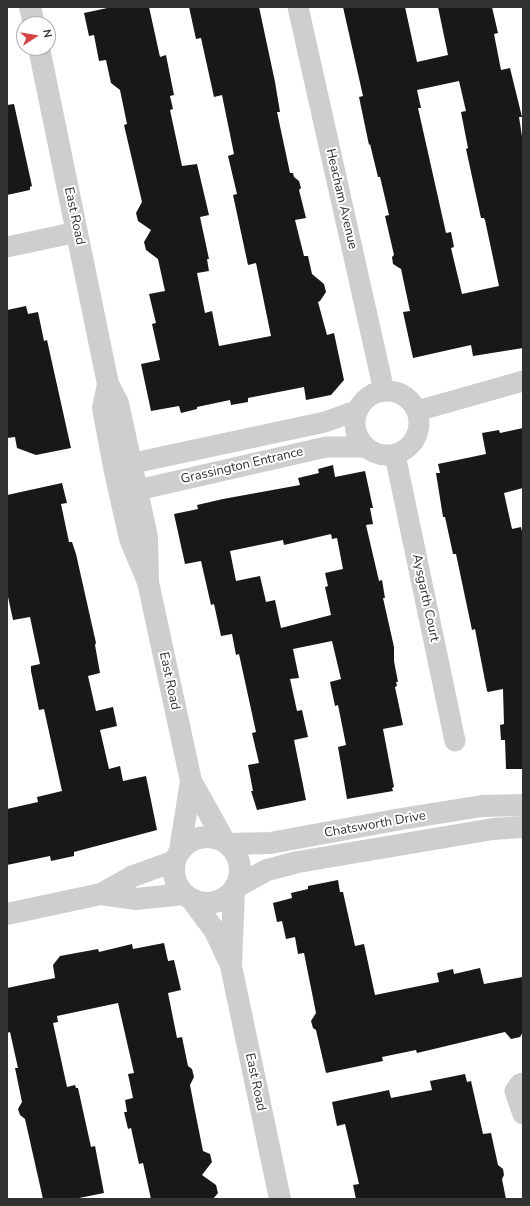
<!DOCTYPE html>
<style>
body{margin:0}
#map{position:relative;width:530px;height:1206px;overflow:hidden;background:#fff;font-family:"Nunito Sans",sans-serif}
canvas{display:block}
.frame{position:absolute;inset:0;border:8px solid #313131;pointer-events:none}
.north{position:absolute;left:16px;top:16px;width:40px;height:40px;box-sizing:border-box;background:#fff;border:1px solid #adadad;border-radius:50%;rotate:78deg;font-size:11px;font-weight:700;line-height:16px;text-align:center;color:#313131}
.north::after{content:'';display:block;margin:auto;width:14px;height:18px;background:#d94241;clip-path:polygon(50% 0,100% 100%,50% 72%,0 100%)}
</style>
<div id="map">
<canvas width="530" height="1206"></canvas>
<div class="frame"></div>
<div class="north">N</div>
</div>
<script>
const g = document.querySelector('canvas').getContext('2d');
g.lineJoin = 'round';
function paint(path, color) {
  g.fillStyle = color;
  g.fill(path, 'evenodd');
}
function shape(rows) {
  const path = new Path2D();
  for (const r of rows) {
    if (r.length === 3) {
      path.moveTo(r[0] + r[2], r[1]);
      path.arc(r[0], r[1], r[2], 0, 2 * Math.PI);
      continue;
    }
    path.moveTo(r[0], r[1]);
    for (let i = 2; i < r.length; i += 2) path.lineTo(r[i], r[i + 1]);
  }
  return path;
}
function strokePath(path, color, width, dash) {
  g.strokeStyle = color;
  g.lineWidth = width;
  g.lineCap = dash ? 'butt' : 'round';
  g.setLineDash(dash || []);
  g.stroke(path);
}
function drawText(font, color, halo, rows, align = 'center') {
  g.font = font + ' "Nunito Sans",sans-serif';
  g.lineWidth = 4;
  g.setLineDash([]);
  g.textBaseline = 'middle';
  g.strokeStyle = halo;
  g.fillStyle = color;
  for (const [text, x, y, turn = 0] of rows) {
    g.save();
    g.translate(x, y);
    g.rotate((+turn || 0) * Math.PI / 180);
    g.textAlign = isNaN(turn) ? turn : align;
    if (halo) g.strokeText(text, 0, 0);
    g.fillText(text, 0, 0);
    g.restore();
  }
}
paint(shape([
 [112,7,149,7,160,57,166,55,174,95,170,96,173,109,170,110,182,166,197,164,209,215,200,217,209,259,207,259,209,271,197,273,205,313,212,311,219,346,271,336,256,263,248,265,233,195,237,194,228,156,234,154,222,95,214,97,201,38,196,39,189,7,259,7,275,82,280,112,277,112,290,173,293,173,294,177,299,181,301,188,299,190,306,218,295,220,304,256,308,256,312,274,324,284,326,292,320,301,318,302,327,335,334,333,344,380,331,395,306,400,304,387,248,398,248,402,231,405,230,400,197,407,197,409,181,413,179,406,151,411,141,364,160,360,152,324,156,323,149,294,165,291,158,259,146,250,144,242,151,230,138,221,136,213,142,202,124,125,127,124,120,90,111,83,106,60,99,61,94,35,89,36,84,13],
 [343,7,405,7,417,62,448,55,438,7,492,7,498,33,494,34,501,70,510,68,522,117,519,117,523,143,523,348,473,356,471,345,413,358,403,312,410,311,401,269,393,264,392,257,394,255,385,216,389,215,381,181,380,177,378,177,370,144,369,145,359,97,363,96],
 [459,81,466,111,461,112,468,148,466,149,481,218,484,218,485,220,499,286,462,294,451,248,454,247,451,232,446,233,418,108,421,108,417,90],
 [14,104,32,186,30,187,30,190,7,195,7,105],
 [26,306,28,314,38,312,44,341,47,340,71,448,36,455,17,448,15,437,7,438,7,310],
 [523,428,523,488,504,493,512,529,521,527,523,536,523,769,506,769,505,740,501,740,500,725,504,724,503,689,488,692,487,691,475,629,472,630,456,554,453,554,445,517,443,517,436,473,440,473,438,464,486,454,482,433,499,430,500,433],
 [333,465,335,477,365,471,373,508,370,508,373,524,366,525,379,581,382,580,385,598,383,598,394,647,394,661,398,682,396,682,397,686,395,687,403,725,383,729,394,787,392,788,393,791,347,799,338,747,346,745,338,705,335,706,330,682,341,679,332,641,293,649,299,678,290,679,297,711,302,710,308,737,294,740,306,800,257,810,251,791,253,791,248,765,259,763,252,733,256,732,239,654,236,655,232,634,221,636,214,604,211,605,201,561,185,564,174,514,198,509,197,505,223,499,300,485,298,478,319,473,318,469],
 [331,534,332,539,337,538,343,569,325,573,328,586,325,587,331,615,281,628,275,600,266,602,260,576,236,581,230,551,283,540,284,545],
 [62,483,67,503,61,504,69,542,72,542,76,554,96,643,95,645,100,673,88,676,96,711,113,707,117,726,100,730,109,769,120,766,123,781,146,776,157,830,74,852,74,856,51,861,50,856,7,865,7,809,38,802,37,797,62,791,44,709,39,710,31,671,31,666,40,664,30,617,13,620,7,592,7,495],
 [338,880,340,892,343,892,355,946,364,944,375,995,439,982,437,973,453,969,454,974,480,968,484,984,523,977,523,1032,520,1037,511,1039,505,1032,417,1053,416,1050,382,1057,383,1061,326,1073,316,1030,313,1028,311,1021,316,1013,304,953,298,954,295,937,286,939,282,921,277,922,273,903,292,898,291,893,308,889,308,886],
 [164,943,168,961,174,960,181,990,168,993,177,1038,182,1037,188,1066,192,1069,194,1077,190,1085,195,1111,203,1151,210,1154,212,1162,202,1175,216,1185,218,1193,213,1199,151,1199,143,1163,139,1164,131,1128,128,1129,124,1112,127,1112,125,1100,133,1098,128,1074,134,1073,118,1003,57,1016,58,1022,53,1023,67,1087,75,1085,76,1088,78,1088,91,1147,95,1146,104,1193,74,1199,43,1199,25,1119,20,1115,18,1109,22,1102,15,1068,18,1068,10,1032,7,1033,7,988,55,978,53,965,60,956,98,949,99,952,132,944,133,949],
 [465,1074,467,1082,471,1081,483,1134,491,1133,498,1165,503,1169,504,1175,502,1179,506,1199,356,1199,353,1185,359,1184,345,1124,337,1126,332,1102,389,1090,391,1098,432,1090,430,1081]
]), '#181818');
strokePath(shape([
 [298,7,384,391],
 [7,247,77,232],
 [387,423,32],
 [417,411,523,381],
 [395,455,455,741],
 [115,467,325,422,358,410],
 [120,494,326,447,365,447],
 [523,1083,520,1084,515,1091,523,1114]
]), '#cecece', 21);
strokePath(shape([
 [30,7,34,24],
 [39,48,108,384,118,403,147,537,148,582],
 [108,384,103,408,114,467,130,539,148,582,191,781,225,842],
 [207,870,33],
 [227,844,270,843,401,819,482,806,523,805],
 [180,850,191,781],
 [236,887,267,870,298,862,493,829,523,827],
 [234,890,231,966,280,1199],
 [101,894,136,899,184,894],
 [192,900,215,931,228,959],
 [7,914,101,894,133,876,175,861]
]), '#cecece', 22);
drawText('13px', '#313131', '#fff', [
 ["Heacham Avenue",341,199,77],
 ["East Road",74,216,78],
 ["Grassington Entrance",242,466,-13],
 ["Aysgarth Court",425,598,78],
 ["East Road",169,681,78],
 ["Chatsworth Drive",375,825,-10],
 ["East Road",255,1082,78]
]);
</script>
